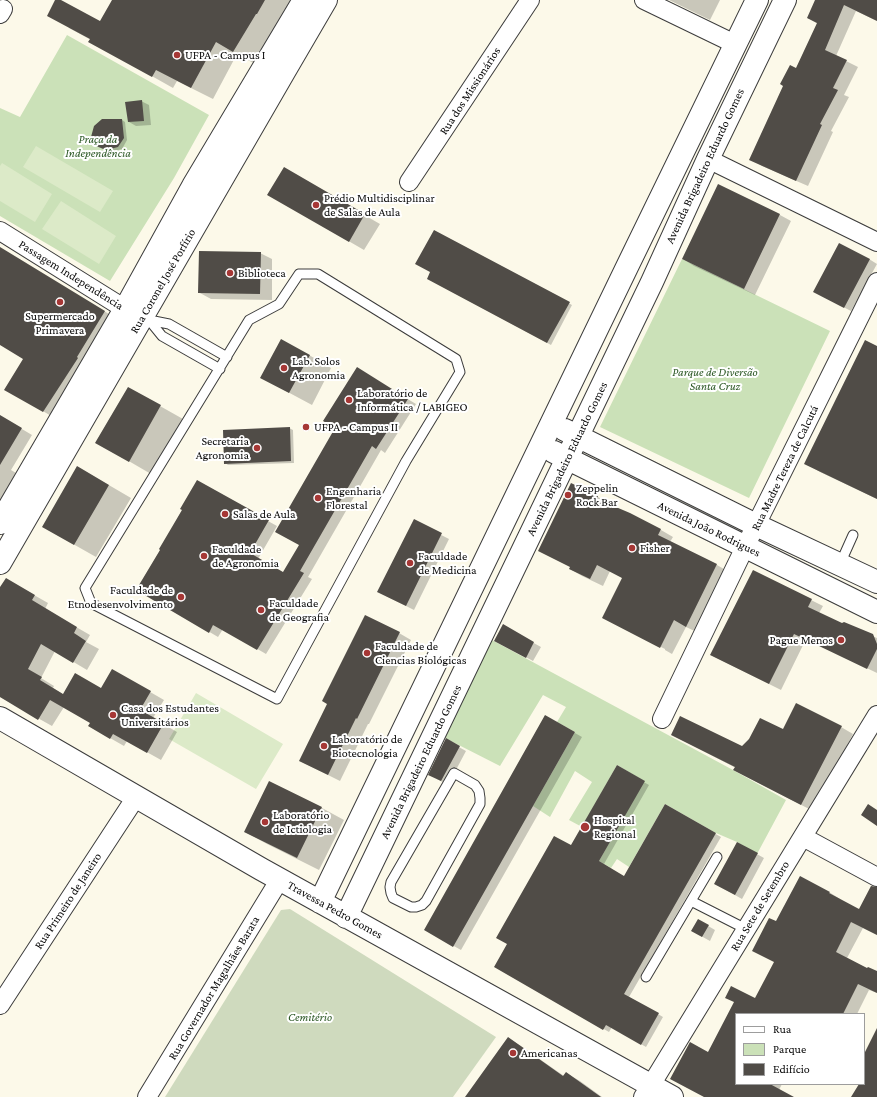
<!DOCTYPE html>
<meta charset="utf-8">
<style>
body{margin:0}
#map{position:relative;width:877px;height:1097px;overflow:hidden;background:#fcf9e9;font-family:"Crimson Pro",serif}
canvas{display:block}
.legend{position:absolute;left:735px;top:1013px;width:130px;height:72px;box-sizing:border-box;background:#fff;border:1px solid #9d9d9d;margin:0;padding:5px 7px;list-style:none;font-size:12px;color:#090909}
.legend li{display:flex;align-items:center;gap:8px;height:20px}
.legend b{width:20px;border:1px solid #9d9d9d}
</style>
<div id="map">
<canvas width="877" height="1097"></canvas>
<ul class="legend">
<li><b style="height:5px;background:#fff"></b>Rua</li>
<li><b style="height:11px;background:#cbe1b8"></b>Parque</li>
<li><b style="height:11px;background:#504c47"></b>Edifício</li>
</ul>
</div>
<script>
const g = document.querySelector('canvas').getContext('2d');
g.lineJoin = 'round';
function paint(path, color) {
  g.fillStyle = color;
  g.fill(path, 'evenodd');
}
function shape(rows) {
  const path = new Path2D();
  for (const r of rows) {
    path.moveTo(r[0], r[1]);
    for (let i = 2; i < r.length; i += 2) path.lineTo(r[i], r[i + 1]);
  }
  return path;
}
function strokePath(path, color, width, dash) {
  g.strokeStyle = color;
  g.lineWidth = width;
  g.lineCap = dash ? 'butt' : 'round';
  g.setLineDash(dash || []);
  g.stroke(path);
}
function drawText(font, color, halo, rows, align = 'center') {
  g.font = font + ' "Crimson Pro",serif';
  g.lineWidth = 4;
  g.setLineDash([]);
  g.textBaseline = 'middle';
  g.strokeStyle = halo;
  g.fillStyle = color;
  for (const [text, x, y, turn = 0] of rows) {
    g.save();
    g.translate(x, y);
    g.rotate((+turn || 0) * Math.PI / 180);
    g.textAlign = isNaN(turn) ? turn : align;
    if (halo) g.strokeText(text, 0, 0);
    g.fillText(text, 0, 0);
    g.restore();
  }
}
paint(shape([
 [67,35,209,115,174,178,110,281,0,216,0,108,20,117],
 [682,259,830,331,749,498,600,427],
 [490,639,733,770,786,800,757,854,737,842,716,833,665,804,629,867,617,859,611,868,599,861,644,781,617,765,582,827,569,820,592,782,575,771,550,817,533,806,575,732,557,722,566,707,543,695,500,766,443,737]
]), '#cbe1b8');
paint(shape([
 [290,909,496,1037,453,1097,165,1097,281,910]
]), '#cfdabe');
paint(shape([
 [36,146,113,191,100,212,23,167],
 [2,163,52,194,35,222,0,201,0,166],
 [61,201,116,236,99,264,42,229],
 [196,693,283,744,256,789,169,739]
]), '#dceac8');
paint(shape([
 [56,0,59,0,100,22,113,0,293,0,255,64,237,54,213,99,177,81,173,88,111,53,91,40,69,28],
 [669,0,720,0,710,20],
 [816,0,877,0,877,21,856,11,836,56,858,67,844,95,849,97,831,131,833,132,808,186,762,166,751,159,796,69,818,24,808,18],
 [141,101,149,105,151,125,136,126,129,122],
 [122,120,125,122,127,140,122,149,110,152,101,148],
 [284,169,380,224,364,250,269,195],
 [719,186,780,215,791,221,755,295,694,266,683,259],
 [434,231,572,305,551,345,428,279,432,272],
 [0,249,114,317,53,417,5,389,24,359,0,344],
 [260,253,272,259,272,300,211,299,200,293],
 [869,259,877,264,851,311,822,296],
 [877,347,877,499,820,472,805,463],
 [309,355,331,368,312,405,284,390],
 [366,374,416,404,385,453,381,450,308,577,312,579,266,654,223,629,218,637,137,589,161,549,197,482,277,526,258,559,283,573,301,545,336,428],
 [128,388,183,419,151,474,96,442],
 [0,416,32,435,11,470,21,476,0,507],
 [289,428,293,430,294,463,228,465,225,463],
 [78,467,131,498,96,557,43,527],
 [572,484,598,497,610,504,609,505,630,514,661,530,673,537,670,542,717,565,729,572,699,633,686,627,672,654,665,650,665,649,603,618,623,578,610,571,603,586,582,576,570,569,571,567,539,551],
 [414,521,449,539,414,610,386,596],
 [6,579,48,603,45,609,90,635,86,642,99,649,87,670,55,651,41,678,54,686,53,688,64,695,102,689,112,670,164,700,153,718,177,732,161,760,127,741,124,746,89,726,91,723,64,707,52,726,0,697,0,589],
 [811,600,823,606,819,613,842,624,877,638,877,673,806,639,781,690,711,655],
 [503,626,541,647,533,661,495,640],
 [399,633,411,640,369,724,368,724,340,781,300,761],
 [545,716,582,737,461,950,425,930],
 [841,727,853,734,813,811,745,776,734,770,736,768,672,735,742,748,783,730],
 [446,740,466,751,448,785,437,779],
 [617,767,649,785,604,864,624,877,665,806,721,837,629,997,663,1017,646,1047,612,1027,609,1032,495,967,572,846],
 [270,782,322,808,344,820,319,870,267,844,245,832],
 [737,843,764,858,742,899,715,884],
 [829,892,840,899,840,900,860,911,877,892,877,935,863,928,847,958,868,969,877,972,877,993,869,990,857,1014,736,1014,736,1084,782,1084,779,1090,791,1097,705,1097,708,1053,735,1002,756,999,775,962,776,922],
 [698,920,715,930,710,941,692,931],
 [508,1038,521,1046,564,1076,566,1073,580,1081,602,1097,466,1097]
]), '#0003');
paint(shape([
 [55,0,61,0,100,21,112,0,265,0,257,14,256,14,233,52,216,42,191,88,156,70,152,77,88,42,90,39,47,16],
 [815,0,877,0,877,21,844,5,825,50,847,60,833,88,838,90,820,124,822,125,796,181,749,160,783,86,780,84,790,65,796,68,817,23,807,18],
 [142,100,144,121,128,122,125,102],
 [102,119,122,119,124,138,118,147,106,150,96,146,91,137,94,126],
 [284,167,365,214,349,242,267,195],
 [718,184,780,214,744,289,682,259],
 [434,230,570,302,547,343,427,279,430,272,415,264],
 [839,243,870,259,844,308,813,292],
 [0,247,105,311,77,357,78,358,43,412,4,390,23,359,0,345],
 [199,251,261,252,260,294,198,293],
 [281,339,310,355,289,393,260,378],
 [865,340,877,346,877,499,804,464],
 [357,367,408,399,376,449,372,446,300,571,304,573,257,650,213,625,209,633,136,590,160,550,159,549,182,510,180,509,197,480,269,520,250,553,283,572,299,545,275,532,335,428,323,421],
 [128,387,161,405,129,462,95,443],
 [0,415,22,428,0,465],
 [290,427,291,461,224,464,223,430],
 [77,466,109,485,74,545,42,527],
 [571,483,598,496,597,499,630,513,661,529,658,535,717,564,686,627,674,620,660,648,602,618,622,578,597,565,590,579,569,569,570,567,538,551],
 [414,519,442,533,406,606,377,592],
 [753,570,812,599,808,607,842,623,844,622,873,634,877,644,877,649,867,669,794,634,769,684,710,655],
 [6,578,35,595,32,600,77,627,74,633,86,641,73,663,41,644,28,669,42,677,40,680,63,694,75,673,101,688,112,669,151,691,140,710,164,723,147,753,113,734,110,739,88,726,90,723,50,700,38,720,0,697,0,587],
 [365,615,400,632,357,719,356,718,328,775,299,761,327,704,322,701],
 [503,624,534,642,526,658,494,641],
 [796,703,842,726,801,805,733,770,735,767,671,735,680,716,742,746,749,739,760,718,783,729],
 [545,715,575,732,453,947,424,930],
 [446,738,460,746,441,781,428,775],
 [617,765,645,781,599,861,624,876,665,804,716,833,624,994,659,1013,641,1045,606,1025,603,1030,494,967,507,944,496,938,554,836,571,845],
 [269,781,322,807,297,858,244,832],
 [868,804,877,810,877,826,861,815],
 [737,842,758,853,735,895,714,884],
 [800,876,830,892,829,893,859,909,871,886,877,887,877,935,851,922,836,952,867,968,868,967,877,971,877,993,858,984,843,1014,736,1014,736,1084,770,1084,794,1097,704,1097,670,1079,690,1042,708,1052,734,1002,725,998,731,986,755,998,774,962,752,951,769,918,776,921],
 [698,919,709,925,702,937,691,931],
 [877,1028,877,1097,851,1097,859,1084,864,1084,864,1054],
 [508,1037,563,1076,566,1072,601,1097,465,1097]
]), '#504c47');
const service = shape([
 [299,274,318,274,456,359,460,372,406,461,277,699,91,603,85,588,249,320,279,304,299,274],
 [142,318,149,320,169,324,227,357],
 [149,320,162,336,220,369],
 [840,564,853,535],
 [454,773,475,785,479,791,480,798,480,804,426,901,422,905,416,907,411,907,393,898,391,893,390,887,391,882,454,773],
 [691,901,746,929],
 [646,977,717,857]
]);
const minor = shape([
 [644,0,735,44],
 [0,14,3,9],
 [708,159,877,242],
 [409,182,530,0],
 [0,231,125,309,136,314],
 [662,719,745,547,877,282],
 [803,837,877,877],
 [0,1005,136,797],
 [147,1097,280,879],
 [643,1097,651,1085,877,715]
]);
const tertiary = shape([
 [565,430,756,525,877,582],
 [554,452,877,612],
 [0,523,125,309,193,186,304,0],
 [0,563,284,72,326,0],
 [0,718,261,869,672,1097],
 [320,902,627,267,757,0],
 [346,917,652,282,708,159,785,0]
]);
strokePath(service, '#3c3c3c', 11);
strokePath(minor, '#3c3c3c', 20);
strokePath(tertiary, '#3c3c3c', 24);
strokePath(service, '#fff', 9);
strokePath(minor, '#fff', 18);
strokePath(tertiary, '#fff', 22);
for (const [x, y, r, color] of [
 [177,55,4,"#a63735"],
 [316,205,4,"#a63735"],
 [230,273,4,"#a63735"],
 [60,302,4,"#a63735"],
 [284,368,4,"#a63735"],
 [349,400,4,"#a63735"],
 [306,427,4,"#a63735"],
 [257,448,4,"#a63735"],
 [568,495,4,"#a63735"],
 [318,498,4,"#a63735"],
 [225,514,4,"#a63735"],
 [632,548,4,"#a63735"],
 [204,556,4,"#a63735"],
 [410,563,4,"#a63735"],
 [181,597,4,"#a63735"],
 [261,610,4,"#a63735"],
 [841,640,4,"#a63735"],
 [367,653,4,"#a63735"],
 [113,715,4,"#a63735"],
 [324,746,4,"#a63735"],
 [265,822,4,"#a63735"],
 [585,827,5,"#a63735"],
 [513,1053,4,"#a63735"]
]) {
  const dot = new Path2D();
  dot.arc(x, y, r, 0, 2 * Math.PI);
  g.fillStyle = color;
  g.fill(dot);
  strokePath(dot, '#fff', 1.5);
}
drawText('12px', '#090909', '#fff', [
 ["UFPA - Campus I",185,55],
 ["Prédio Multidisciplinar",324,198],
 ["de Salas de Aula",324,212],
 ["Biblioteca",238,273],
 ["Supermercado",60,316,"center"],
 ["Primavera",60,330,"center"],
 ["Lab. Solos",292,361],
 ["Agronomia",292,375],
 ["Laboratório de",357,393],
 ["Informática / LABIGEO",357,407],
 ["UFPA - Campus II",314,427],
 ["Secretaria",249,441,"right"],
 ["Agronomia",249,455,"right"],
 ["Zeppelin",576,488],
 ["Rock Bar",576,502],
 ["Engenharia",326,491],
 ["Florestal",326,505],
 ["Salas de Aula",233,514],
 ["Fisher",640,548],
 ["Faculdade",212,549],
 ["de Agronomia",212,563],
 ["Faculdade",418,556],
 ["de Medicina",418,570],
 ["Faculdade de",173,590,"right"],
 ["Etnodesenvolvimento",173,604,"right"],
 ["Faculdade",269,603],
 ["de Geografia",269,617],
 ["Pague Menos",833,640,"right"],
 ["Faculdade de",375,646],
 ["Ciencias Biológicas",375,660],
 ["Casa dos Estudantes",121,708],
 ["Universitários",121,722],
 ["Laboratório de",332,739],
 ["Biotecnologia",332,753],
 ["Laboratório",273,815],
 ["de Ictiologia",273,829],
 ["Hospital",594,820],
 ["Regional",594,834],
 ["Americanas",521,1053]
], 'left');
drawText('12px', '#090909', '#fff', [
 ["Rua dos Missionários",470,91,-57],
 ["Avenida Brigadeiro Eduardo Gomes",705,166,-65],
 ["Passagem Independência",71,275,32],
 ["Rua Coronel José Porfírio",163,281,-60],
 ["Avenida Brigadeiro Eduardo Gomes",567,459,-64],
 ["Rua Madre Tereza de Calcutá",785,468,-64],
 ["Avenida João Rodrigues",709,529,26],
 ["Avenida Brigadeiro Eduardo Gomes",421,762,-64],
 ["Rua Primeiro de Janeiro",68,901,-57],
 ["Rua Sete de Setembro",760,906,-59],
 ["Travessa Pedro Gomes",335,910,29],
 ["Rua Governador Magalhães Barata",214,988,-59]
]);
drawText('italic 12px', '#2b5724', '#fff', [
 ["Praça da",98,139],
 ["Independência",98,153],
 ["Parque de Diversão",715,372],
 ["Santa Cruz",715,386],
 ["Cemitério",310,1017]
]);
</script>
